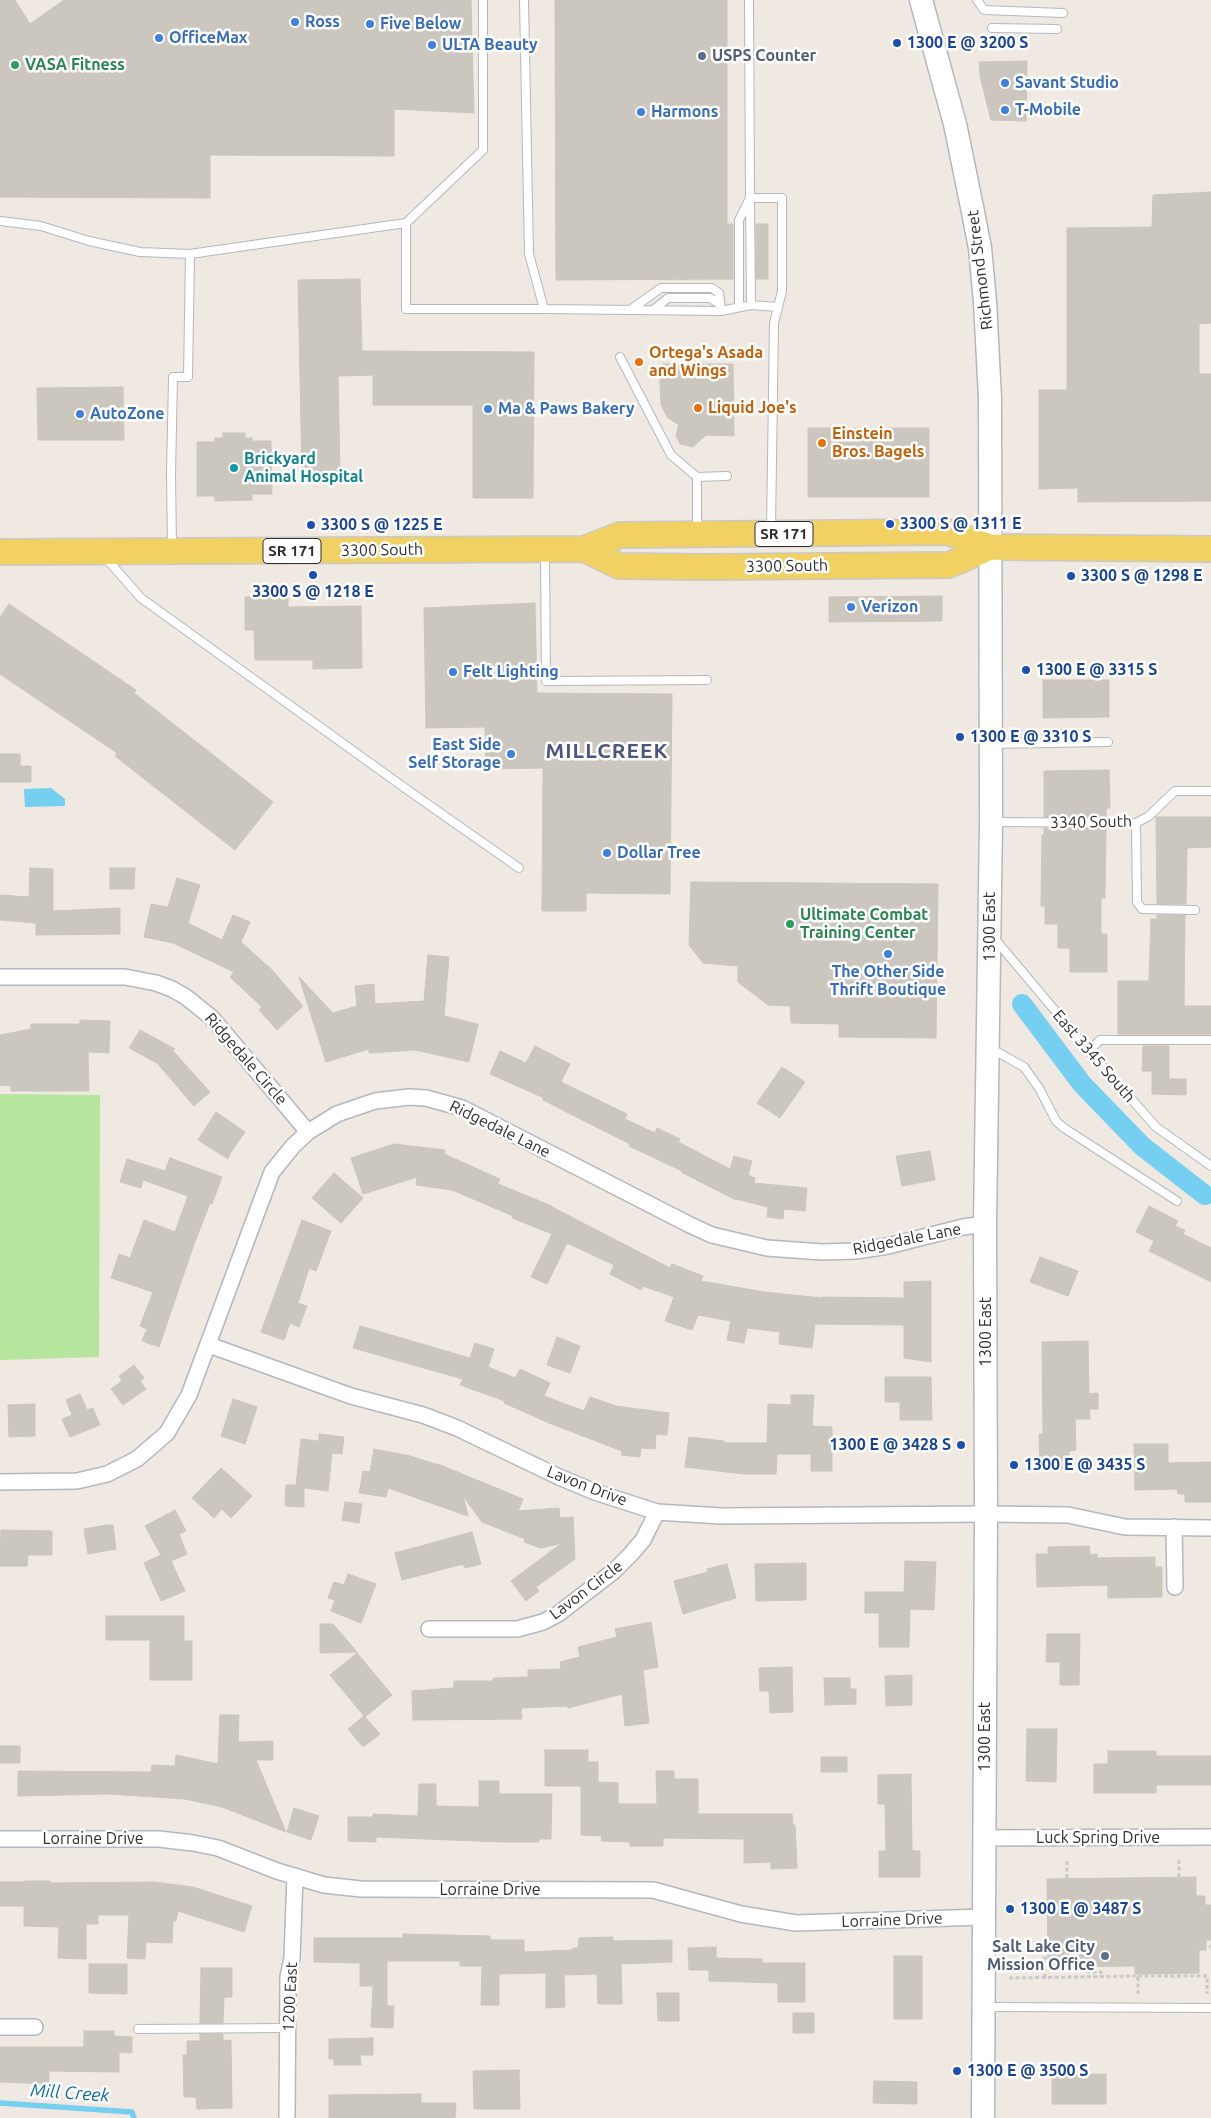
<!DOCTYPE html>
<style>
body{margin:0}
canvas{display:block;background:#efe9e1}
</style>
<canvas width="1211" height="2118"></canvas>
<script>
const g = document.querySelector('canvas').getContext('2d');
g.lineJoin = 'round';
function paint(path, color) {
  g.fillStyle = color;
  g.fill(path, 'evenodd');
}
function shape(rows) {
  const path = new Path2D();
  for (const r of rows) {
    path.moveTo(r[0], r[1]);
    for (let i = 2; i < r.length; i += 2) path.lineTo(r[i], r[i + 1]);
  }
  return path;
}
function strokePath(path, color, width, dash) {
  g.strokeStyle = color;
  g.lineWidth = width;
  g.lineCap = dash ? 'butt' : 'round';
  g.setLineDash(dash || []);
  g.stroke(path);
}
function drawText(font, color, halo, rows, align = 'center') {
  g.font = font + ' Ubuntu,sans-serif';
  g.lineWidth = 5;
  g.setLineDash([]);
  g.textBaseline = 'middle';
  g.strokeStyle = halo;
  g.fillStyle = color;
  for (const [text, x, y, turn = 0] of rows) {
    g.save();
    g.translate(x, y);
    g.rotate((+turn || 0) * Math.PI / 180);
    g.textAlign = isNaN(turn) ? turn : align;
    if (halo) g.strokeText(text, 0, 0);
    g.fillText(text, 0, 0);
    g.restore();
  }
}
paint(shape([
 [0,1094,100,1095,99,1357,0,1360]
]), '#b6e59e');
paint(shape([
 [51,788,65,799,65,806,25,807,24,789]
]), '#75cff0');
strokePath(shape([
 [0,2103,132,2112,134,2118]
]), '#75cff0', 5.5);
strokePath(shape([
 [1022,1004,1082,1084,1142,1146,1205,1195]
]), '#75cff0', 20);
const building = shape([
 [0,0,15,0,30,24,64,0,471,0,474,113,394,109,394,156,210,155,210,198,0,197,0,0],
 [555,0,727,0,727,224,733,224,733,279,556,280,555,0],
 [1027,61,1026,121,991,120,980,76,979,62,1027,61],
 [1211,192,1211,323,1199,324,1199,374,1211,374,1211,501,1078,502,1078,488,1039,489,1039,390,1067,390,1067,228,1152,227,1153,195,1211,192],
 [756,224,768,224,768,279,756,279,756,224],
 [360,279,362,351,534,352,533,498,473,498,473,405,373,405,373,375,338,376,340,473,302,474,298,280,360,279],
 [663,364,733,364,734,436,706,435,693,447,680,444,676,435,679,425,668,418,661,405,660,381,663,364],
 [123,387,124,440,38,440,37,388,123,387],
 [808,428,929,428,929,497,808,497,808,428],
 [223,433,245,433,245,438,252,438,252,441,271,441,272,494,252,494,252,500,215,501,215,496,197,496,197,442,215,442,215,438,223,438,223,433],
 [288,596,288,607,361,606,362,668,313,669,313,660,255,660,254,630,245,630,245,597,288,596],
 [942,596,942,621,829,622,829,597,942,596],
 [535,603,537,693,672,694,670,894,586,893,586,911,542,911,543,768,486,769,485,727,426,728,424,608,535,603],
 [9,604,136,690,134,693,273,802,235,850,115,756,117,753,0,674,0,617,9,604],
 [1043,680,1109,680,1109,717,1043,718,1043,680],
 [0,754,20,754,20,766,31,766,31,782,0,782,0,754],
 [1109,770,1110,808,1106,808,1106,817,1044,817,1044,771,1109,770],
 [1156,817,1211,817,1211,847,1187,848,1186,904,1157,904,1156,817],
 [1044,828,1106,828,1105,898,1101,898,1101,934,1107,934,1107,972,1070,972,1070,948,1058,948,1058,924,1045,924,1045,906,1041,906,1042,835,1044,835,1044,828],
 [30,868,53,869,53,911,120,908,120,934,36,935,36,923,0,920,0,895,29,897,30,868],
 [110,868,135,868,134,889,110,889,110,868],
 [177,878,200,885,188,923,222,940,233,915,250,922,241,942,272,970,303,1006,277,1030,259,1010,262,1007,230,977,234,972,173,943,144,937,151,904,168,907,177,878],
 [691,882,938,884,936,1038,839,1037,839,1024,791,1023,790,1006,768,1005,738,982,738,966,703,963,689,945,691,882],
 [1157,915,1185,915,1184,1006,1211,1006,1211,1034,1118,1034,1118,981,1149,981,1151,919,1157,919,1157,915],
 [428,955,449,957,444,1016,478,1024,469,1062,415,1050,369,1053,369,1049,326,1062,299,977,333,1013,357,1006,355,986,374,984,375,1004,424,1001,428,955],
 [80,1020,110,1021,109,1053,88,1052,89,1091,11,1091,11,1086,0,1085,0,1035,31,1029,31,1024,80,1024,80,1020],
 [140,1030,175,1049,173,1051,210,1092,194,1106,157,1063,129,1048,140,1030],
 [535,1046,570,1064,561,1082,627,1114,625,1119,655,1133,657,1128,680,1139,678,1142,730,1169,734,1156,752,1161,748,1175,755,1178,754,1183,807,1188,805,1211,784,1209,783,1219,767,1217,768,1207,736,1199,736,1200,681,1172,682,1171,629,1146,630,1144,543,1100,544,1098,490,1074,500,1051,526,1063,535,1046],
 [1143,1046,1169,1046,1169,1079,1186,1079,1186,1095,1152,1094,1152,1071,1142,1071,1143,1046],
 [782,1067,805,1082,780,1118,757,1103,782,1067],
 [216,1112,245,1132,231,1152,228,1159,198,1140,216,1112],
 [394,1144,445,1150,444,1154,500,1179,498,1184,552,1206,552,1207,670,1268,672,1264,703,1276,701,1281,764,1292,822,1298,822,1297,904,1298,904,1282,931,1281,931,1362,904,1358,904,1325,815,1324,812,1348,779,1344,780,1332,747,1328,744,1343,727,1340,731,1321,698,1315,692,1330,665,1321,674,1297,643,1286,641,1290,610,1274,614,1265,567,1243,547,1284,531,1277,552,1234,512,1218,513,1216,452,1190,416,1185,417,1177,363,1194,351,1158,394,1144],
 [930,1151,935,1180,902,1186,896,1156,930,1151],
 [170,1158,222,1177,212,1204,210,1203,193,1247,159,1347,142,1341,147,1329,140,1326,153,1292,111,1278,119,1254,130,1258,144,1220,175,1232,188,1196,143,1180,141,1188,120,1182,127,1159,165,1171,170,1158],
 [334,1173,363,1198,341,1223,312,1198,334,1173],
 [1149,1206,1178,1221,1175,1226,1185,1230,1183,1234,1211,1248,1211,1282,1149,1251,1154,1241,1136,1232,1149,1206],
 [302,1220,331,1231,316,1271,309,1268,298,1303,307,1306,299,1327,290,1323,284,1340,261,1332,302,1220],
 [1040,1257,1078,1271,1068,1296,1030,1282,1040,1257],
 [360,1326,470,1358,475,1343,494,1349,488,1367,515,1378,520,1369,550,1383,544,1396,584,1411,590,1397,616,1406,669,1413,667,1435,656,1434,655,1449,641,1448,640,1457,621,1455,622,1451,549,1423,504,1403,505,1401,460,1385,463,1379,353,1348,360,1326],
 [557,1337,580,1346,570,1373,547,1365,557,1337],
 [1088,1341,1089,1394,1098,1393,1098,1409,1089,1409,1090,1419,1075,1419,1076,1450,1069,1451,1070,1468,1040,1469,1039,1434,1043,1434,1042,1342,1088,1341],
 [134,1365,144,1378,140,1381,146,1389,123,1405,111,1389,122,1381,119,1376,134,1365],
 [885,1377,931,1377,932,1420,900,1420,900,1402,885,1402,885,1377],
 [80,1394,87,1410,93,1408,100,1425,70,1437,62,1419,72,1415,66,1400,80,1394],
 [791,1395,814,1395,812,1426,832,1427,832,1471,811,1471,811,1454,777,1454,776,1474,743,1474,685,1467,689,1437,724,1441,724,1443,767,1443,768,1404,791,1405,791,1395],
 [233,1399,257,1407,245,1444,221,1436,233,1399],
 [35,1404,35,1436,9,1437,8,1405,35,1404],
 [319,1434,344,1437,342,1454,332,1453,328,1491,304,1488,304,1507,285,1506,286,1485,296,1485,301,1439,319,1441,319,1434],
 [1134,1444,1168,1444,1168,1463,1211,1462,1211,1502,1185,1502,1185,1494,1178,1494,1177,1489,1135,1490,1134,1444],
 [374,1449,410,1456,439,1465,438,1464,523,1499,518,1511,559,1508,560,1518,573,1517,575,1559,536,1587,539,1591,526,1601,511,1581,562,1543,541,1548,524,1542,525,1539,482,1522,463,1496,468,1516,388,1488,386,1497,359,1493,363,1471,370,1472,374,1449],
 [221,1468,252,1496,231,1518,222,1509,214,1518,192,1498,221,1468],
 [345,1502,362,1504,359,1523,342,1520,345,1502],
 [175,1510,186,1531,179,1534,187,1554,171,1561,185,1591,161,1601,144,1563,161,1555,145,1526,175,1510],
 [106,1525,113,1525,116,1549,88,1554,84,1529,106,1525],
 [1,1530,52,1531,52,1555,28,1555,27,1566,0,1566,1,1530],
 [472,1532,481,1564,465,1568,463,1564,402,1580,395,1553,472,1532],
 [1089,1546,1090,1555,1097,1554,1097,1558,1155,1557,1155,1567,1162,1567,1162,1597,1108,1598,1108,1585,1037,1587,1036,1554,1048,1554,1048,1547,1089,1546],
 [905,1561,936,1562,934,1610,910,1609,909,1647,879,1647,879,1613,865,1613,865,1592,904,1592,905,1561],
 [806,1563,806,1600,756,1601,755,1564,806,1563],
 [727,1564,736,1598,683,1614,674,1581,708,1572,707,1569,727,1564],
 [348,1574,376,1584,361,1623,331,1611,335,1600,328,1598,334,1582,344,1585,348,1574],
 [106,1616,184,1616,184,1641,192,1641,192,1680,150,1680,150,1640,106,1640,106,1616],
 [651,1622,658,1667,643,1670,649,1723,625,1726,622,1694,568,1708,567,1706,521,1708,522,1719,413,1720,412,1691,454,1688,454,1681,493,1681,493,1678,528,1677,528,1670,561,1669,560,1662,580,1657,578,1647,617,1637,615,1629,651,1622],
 [320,1624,333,1624,357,1652,320,1653,320,1624],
 [1047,1634,1080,1634,1079,1685,1060,1685,1060,1662,1046,1662,1047,1634],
 [357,1653,392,1695,365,1717,380,1734,363,1747,348,1729,364,1716,330,1675,357,1653],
 [792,1667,793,1712,770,1713,769,1691,760,1691,759,1668,792,1667],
 [912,1675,912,1705,886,1706,885,1676,912,1675],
 [824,1678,850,1678,850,1689,856,1689,856,1704,825,1705,824,1678],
 [220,1715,239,1715,238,1742,273,1741,273,1760,256,1760,286,1832,222,1807,185,1799,108,1794,18,1796,18,1771,151,1772,152,1765,175,1766,176,1755,218,1764,220,1715],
 [1027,1729,1057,1729,1056,1782,1026,1781,1027,1729],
 [0,1746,20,1746,20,1763,0,1763,0,1746],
 [545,1750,588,1750,588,1762,598,1762,598,1782,618,1783,618,1804,657,1804,656,1771,674,1771,674,1779,698,1779,698,1814,792,1814,793,1825,795,1825,797,1868,771,1869,771,1862,744,1863,744,1839,663,1838,663,1846,630,1846,630,1842,601,1841,602,1836,581,1835,581,1786,545,1786,545,1750],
 [1108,1751,1156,1751,1156,1756,1211,1756,1211,1785,1156,1785,1156,1793,1094,1793,1094,1764,1108,1764,1108,1751],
 [821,1757,847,1757,847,1772,821,1772,821,1757],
 [911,1774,912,1851,920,1851,920,1877,879,1877,879,1851,886,1851,885,1804,878,1804,878,1775,911,1774],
 [479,1781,499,1781,499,1794,552,1794,551,1839,539,1839,539,1842,501,1842,376,1837,376,1842,348,1841,348,1817,373,1817,373,1814,418,1816,419,1784,436,1784,436,1806,479,1807,479,1781],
 [294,1808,319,1816,311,1840,287,1832,294,1808],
 [1196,1877,1196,1896,1205,1896,1205,1905,1211,1905,1211,1940,1206,1940,1206,1950,1199,1950,1199,1973,1135,1974,1135,1966,1048,1967,1047,1879,1196,1877],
 [25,1881,50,1881,50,1883,154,1882,193,1887,252,1906,244,1932,178,1911,176,1921,173,1921,172,1943,146,1942,145,1959,127,1958,129,1915,98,1915,98,1924,86,1924,86,1959,58,1958,59,1927,24,1926,24,1906,0,1906,0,1882,25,1882,25,1881],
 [403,1934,490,1936,490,1940,524,1940,524,1952,573,1950,573,1948,578,1948,579,1938,613,1937,613,1941,672,1940,672,1962,621,1964,622,2004,598,2004,597,1974,564,1975,565,2007,546,2008,546,1973,499,1974,499,2005,481,2005,482,1966,460,1966,460,1961,387,1961,387,2006,394,2006,393,2028,371,2027,373,1986,360,1986,360,1963,314,1962,314,1938,403,1938,403,1934],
 [716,1947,716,1958,762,1959,762,1963,805,1963,805,2002,778,2002,778,1983,709,1981,709,1970,689,1970,688,1948,716,1947],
 [894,1956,922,1956,922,2019,894,2019,894,1956],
 [89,1964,127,1964,127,1994,89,1993,89,1964],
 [201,1968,232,1968,232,1997,224,1997,223,2023,200,2023,201,1968],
 [657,1993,679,1993,679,2021,658,2021,657,1993],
 [793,2013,814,2013,814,2033,793,2033,793,2013],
 [84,2031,114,2031,114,2036,132,2037,132,2053,119,2052,119,2072,49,2071,49,2084,0,2082,0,2047,84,2047,84,2031],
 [200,2034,223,2034,223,2041,231,2040,232,2108,197,2109,196,2097,184,2097,183,2055,187,2055,187,2041,200,2041,200,2034],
 [373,2038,373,2055,360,2055,361,2065,334,2065,334,2059,329,2059,329,2039,373,2038],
 [519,2070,520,2109,474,2109,473,2071,519,2070],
 [1106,2074,1106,2104,1052,2104,1052,2075,1106,2074],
 [874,2081,917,2082,917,2104,873,2103,874,2081],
 [421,2094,421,2103,456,2103,455,2118,329,2118,329,2095,421,2094]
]);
paint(building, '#cbc7bf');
strokePath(building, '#cbc5ba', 1);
const lane = shape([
 [524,0,529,254,544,309,721,311,751,305,778,307],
 [749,0,750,198,782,198,782,291,774,323,771,529],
 [977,0,984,10,1063,13],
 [992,28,1057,29],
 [750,200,751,305],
 [0,221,41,226,89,241,140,252,190,254,188,377,173,377,171,474,172,547],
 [406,223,483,150,483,0],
 [190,254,406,223,406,309,544,309],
 [739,307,739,220,750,198],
 [630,310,661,288,712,288,719,293,721,311],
 [653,310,668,298,710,298,720,304],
 [620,357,671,455,697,477],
 [697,530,697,477,727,476],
 [545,553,546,681,707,680],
 [104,556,141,598,409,791,519,868],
 [992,744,1108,742],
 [993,822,1136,823,1149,816,1175,791,1211,791],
 [1136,823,1137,902,1142,909,1195,910],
 [994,938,1089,1051,1156,1127,1211,1166],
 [990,1048,1024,1067,1039,1088,1056,1121,1064,1128,1177,1201],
 [1089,1051,1100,1040,1211,1040],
 [986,2007,1211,2008],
 [138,2029,288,2028]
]);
const street = shape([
 [0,977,125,977,156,983,172,989,186,997,212,1018,308,1132],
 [209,1345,351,1396,423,1415,457,1428,559,1477,595,1492,657,1512,721,1516,986,1514,1068,1515,1125,1527,1211,1528],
 [0,1482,77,1481,107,1474,137,1459,167,1433,189,1395,272,1172,293,1146,308,1132,337,1114,375,1101,409,1097,426,1098,462,1108,690,1225,712,1235,767,1248,822,1252,856,1251,888,1246,963,1227,985,1224],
 [1174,1527,1175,1587],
 [429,1629,517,1629,543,1622,558,1614,614,1571,630,1555,643,1540,657,1512],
 [985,1838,1211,1837],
 [0,1839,159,1839,193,1843,218,1848,277,1871,324,1885,361,1889,653,1890,741,1914,796,1923,984,1917],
 [0,2027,35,2027],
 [287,2118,288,1977,292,1958,295,1876]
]);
const secondary = shape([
 [921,0,955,124,972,207,980,248,985,302,990,398,991,822,985,1224,986,1514,983,2118]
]);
const primary = shape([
 [584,549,619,566,708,567,949,565,990,547],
 [0,552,584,549,620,535,947,532,990,547,1211,549]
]);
strokePath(lane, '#b4b7c1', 10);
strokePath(street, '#b4b7c1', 18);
strokePath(secondary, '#b4b7c1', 25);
strokePath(primary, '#c9c9c9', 28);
strokePath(shape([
 [1179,1860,1179,1878],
 [1067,1861,1067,1879],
 [1209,1946,1211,1947],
 [1088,1970,1088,1972,1101,1972,1102,1977],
 [1138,1976,1207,1976,1207,1994],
 [1009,1978,1138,1976,1138,1995],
 [1045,1978,1044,1958,1047,1958]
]), '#c9c9c9', 3, [4, 2.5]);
strokePath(lane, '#fff', 8);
strokePath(street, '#fff', 15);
strokePath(secondary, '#fff', 22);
strokePath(primary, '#f2d163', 25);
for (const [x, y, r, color] of [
 [295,22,5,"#3f7fe0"],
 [370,24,5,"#3f7fe0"],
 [159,38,5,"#3f7fe0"],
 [897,43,5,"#1a4fb4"],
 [432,45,5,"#3f7fe0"],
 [702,56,5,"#5c6f8a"],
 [15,65,5,"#2e9e5b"],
 [1005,83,5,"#3f7fe0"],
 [1005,110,5,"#3f7fe0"],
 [641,112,5,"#3f7fe0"],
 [639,362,5,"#e8710a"],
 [698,408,5,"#e8710a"],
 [488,409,5,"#3f7fe0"],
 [80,414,5,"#3f7fe0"],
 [822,443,5,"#e8710a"],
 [234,468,5,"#0f9aa8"],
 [890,524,5,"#1a4fb4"],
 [311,525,5,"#1a4fb4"],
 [313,575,5,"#1a4fb4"],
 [1071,576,5,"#1a4fb4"],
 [851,607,5,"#3f7fe0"],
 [1026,670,5,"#1a4fb4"],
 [453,672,5,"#3f7fe0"],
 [960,737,5,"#1a4fb4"],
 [511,754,5,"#3f7fe0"],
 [607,853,5,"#3f7fe0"],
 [790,924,5,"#2e9e5b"],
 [888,954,5,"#3f7fe0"],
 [961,1445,5,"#1a4fb4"],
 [1014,1465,5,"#1a4fb4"],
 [1010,1909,5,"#1a4fb4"],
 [1105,1956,5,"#5c6f8a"],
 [957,2071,5,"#1a4fb4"]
]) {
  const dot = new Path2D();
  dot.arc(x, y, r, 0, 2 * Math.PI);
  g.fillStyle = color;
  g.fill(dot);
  strokePath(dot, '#fff', 2);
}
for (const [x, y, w] of [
 [784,534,58],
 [292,551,58]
]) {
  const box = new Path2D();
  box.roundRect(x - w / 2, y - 12.5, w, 25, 4);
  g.fillStyle = '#fff';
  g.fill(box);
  strokePath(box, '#2e2e2e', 1);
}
drawText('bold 15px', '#2e2e2e', null, [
 ["SR 171",784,534],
 ["SR 171",292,551]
]);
drawText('bold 16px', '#366cbe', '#fff', [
 ["Ross",305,22],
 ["Five Below",380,24],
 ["OfficeMax",169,38],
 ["ULTA Beauty",442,45],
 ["Savant Studio",1015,83],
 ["T-Mobile",1015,110],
 ["Harmons",651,112],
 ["Ma & Paws Bakery",498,409],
 ["AutoZone",90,414],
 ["Verizon",861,607],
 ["Felt Lighting",463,672],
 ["East Side",501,745,"right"],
 ["Self Storage",501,763,"right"],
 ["Dollar Tree",617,853],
 ["The Other Side",888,972,"center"],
 ["Thrift Boutique",888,990,"center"]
], 'left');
drawText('bold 16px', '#164399', '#fff', [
 ["1300 E @ 3200 S",907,43],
 ["3300 S @ 1311 E",900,524],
 ["3300 S @ 1225 E",321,525],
 ["3300 S @ 1298 E",1081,576],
 ["3300 S @ 1218 E",313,592,"center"],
 ["1300 E @ 3315 S",1036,670],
 ["1300 E @ 3310 S",970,737],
 ["1300 E @ 3428 S",951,1445,"right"],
 ["1300 E @ 3435 S",1024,1465],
 ["1300 E @ 3487 S",1020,1909],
 ["1300 E @ 3500 S",967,2071]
], 'left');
drawText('bold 16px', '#4e5e75', '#fff', [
 ["USPS Counter",712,56],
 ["Salt Lake City",1095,1947,"right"],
 ["Mission Office",1095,1965,"right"]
], 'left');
drawText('bold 16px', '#27864d', '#fff', [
 ["VASA Fitness",25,65],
 ["Ultimate Combat",800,915],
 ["Training Center",800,933]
], 'left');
drawText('16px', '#2e2e2e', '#fff', [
 ["Richmond Street",980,270,-97],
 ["3300 South",382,550,-1],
 ["3300 South",787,566,-1],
 ["3340 South",1091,822,-1],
 ["1300 East",990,927,-90],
 ["East 3345 South",1094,1056,49],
 ["Ridgedale Circle",246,1059,49],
 ["Ridgedale Lane",500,1129,26],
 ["Ridgedale Lane",907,1239,-11],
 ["1300 East",986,1332,-90],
 ["Lavon Drive",587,1486,21],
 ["Lavon Circle",586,1590,-37],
 ["1300 East",985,1737,-90],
 ["Luck Spring Drive",1098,1838],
 ["Lorraine Drive",93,1839],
 ["Lorraine Drive",490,1890],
 ["Lorraine Drive",892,1920,-2],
 ["1200 East",290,1997,-87]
]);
drawText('bold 16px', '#c56008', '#fff', [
 ["Ortega's Asada",649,353],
 ["and Wings",649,371],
 ["Liquid Joe's",708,408],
 ["Einstein",832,434],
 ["Bros. Bagels",832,452]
], 'left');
drawText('bold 16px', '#0d838f', '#fff', [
 ["Brickyard",244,459],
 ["Animal Hospital",244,477]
], 'left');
drawText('italic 18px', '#0d6fa3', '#fff', [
 ["Mill Creek",70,2093,4]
]);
g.letterSpacing = '1px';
drawText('bold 21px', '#4d5680', '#fff', [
 ["MILLCREEK",607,751]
]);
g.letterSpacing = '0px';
</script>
